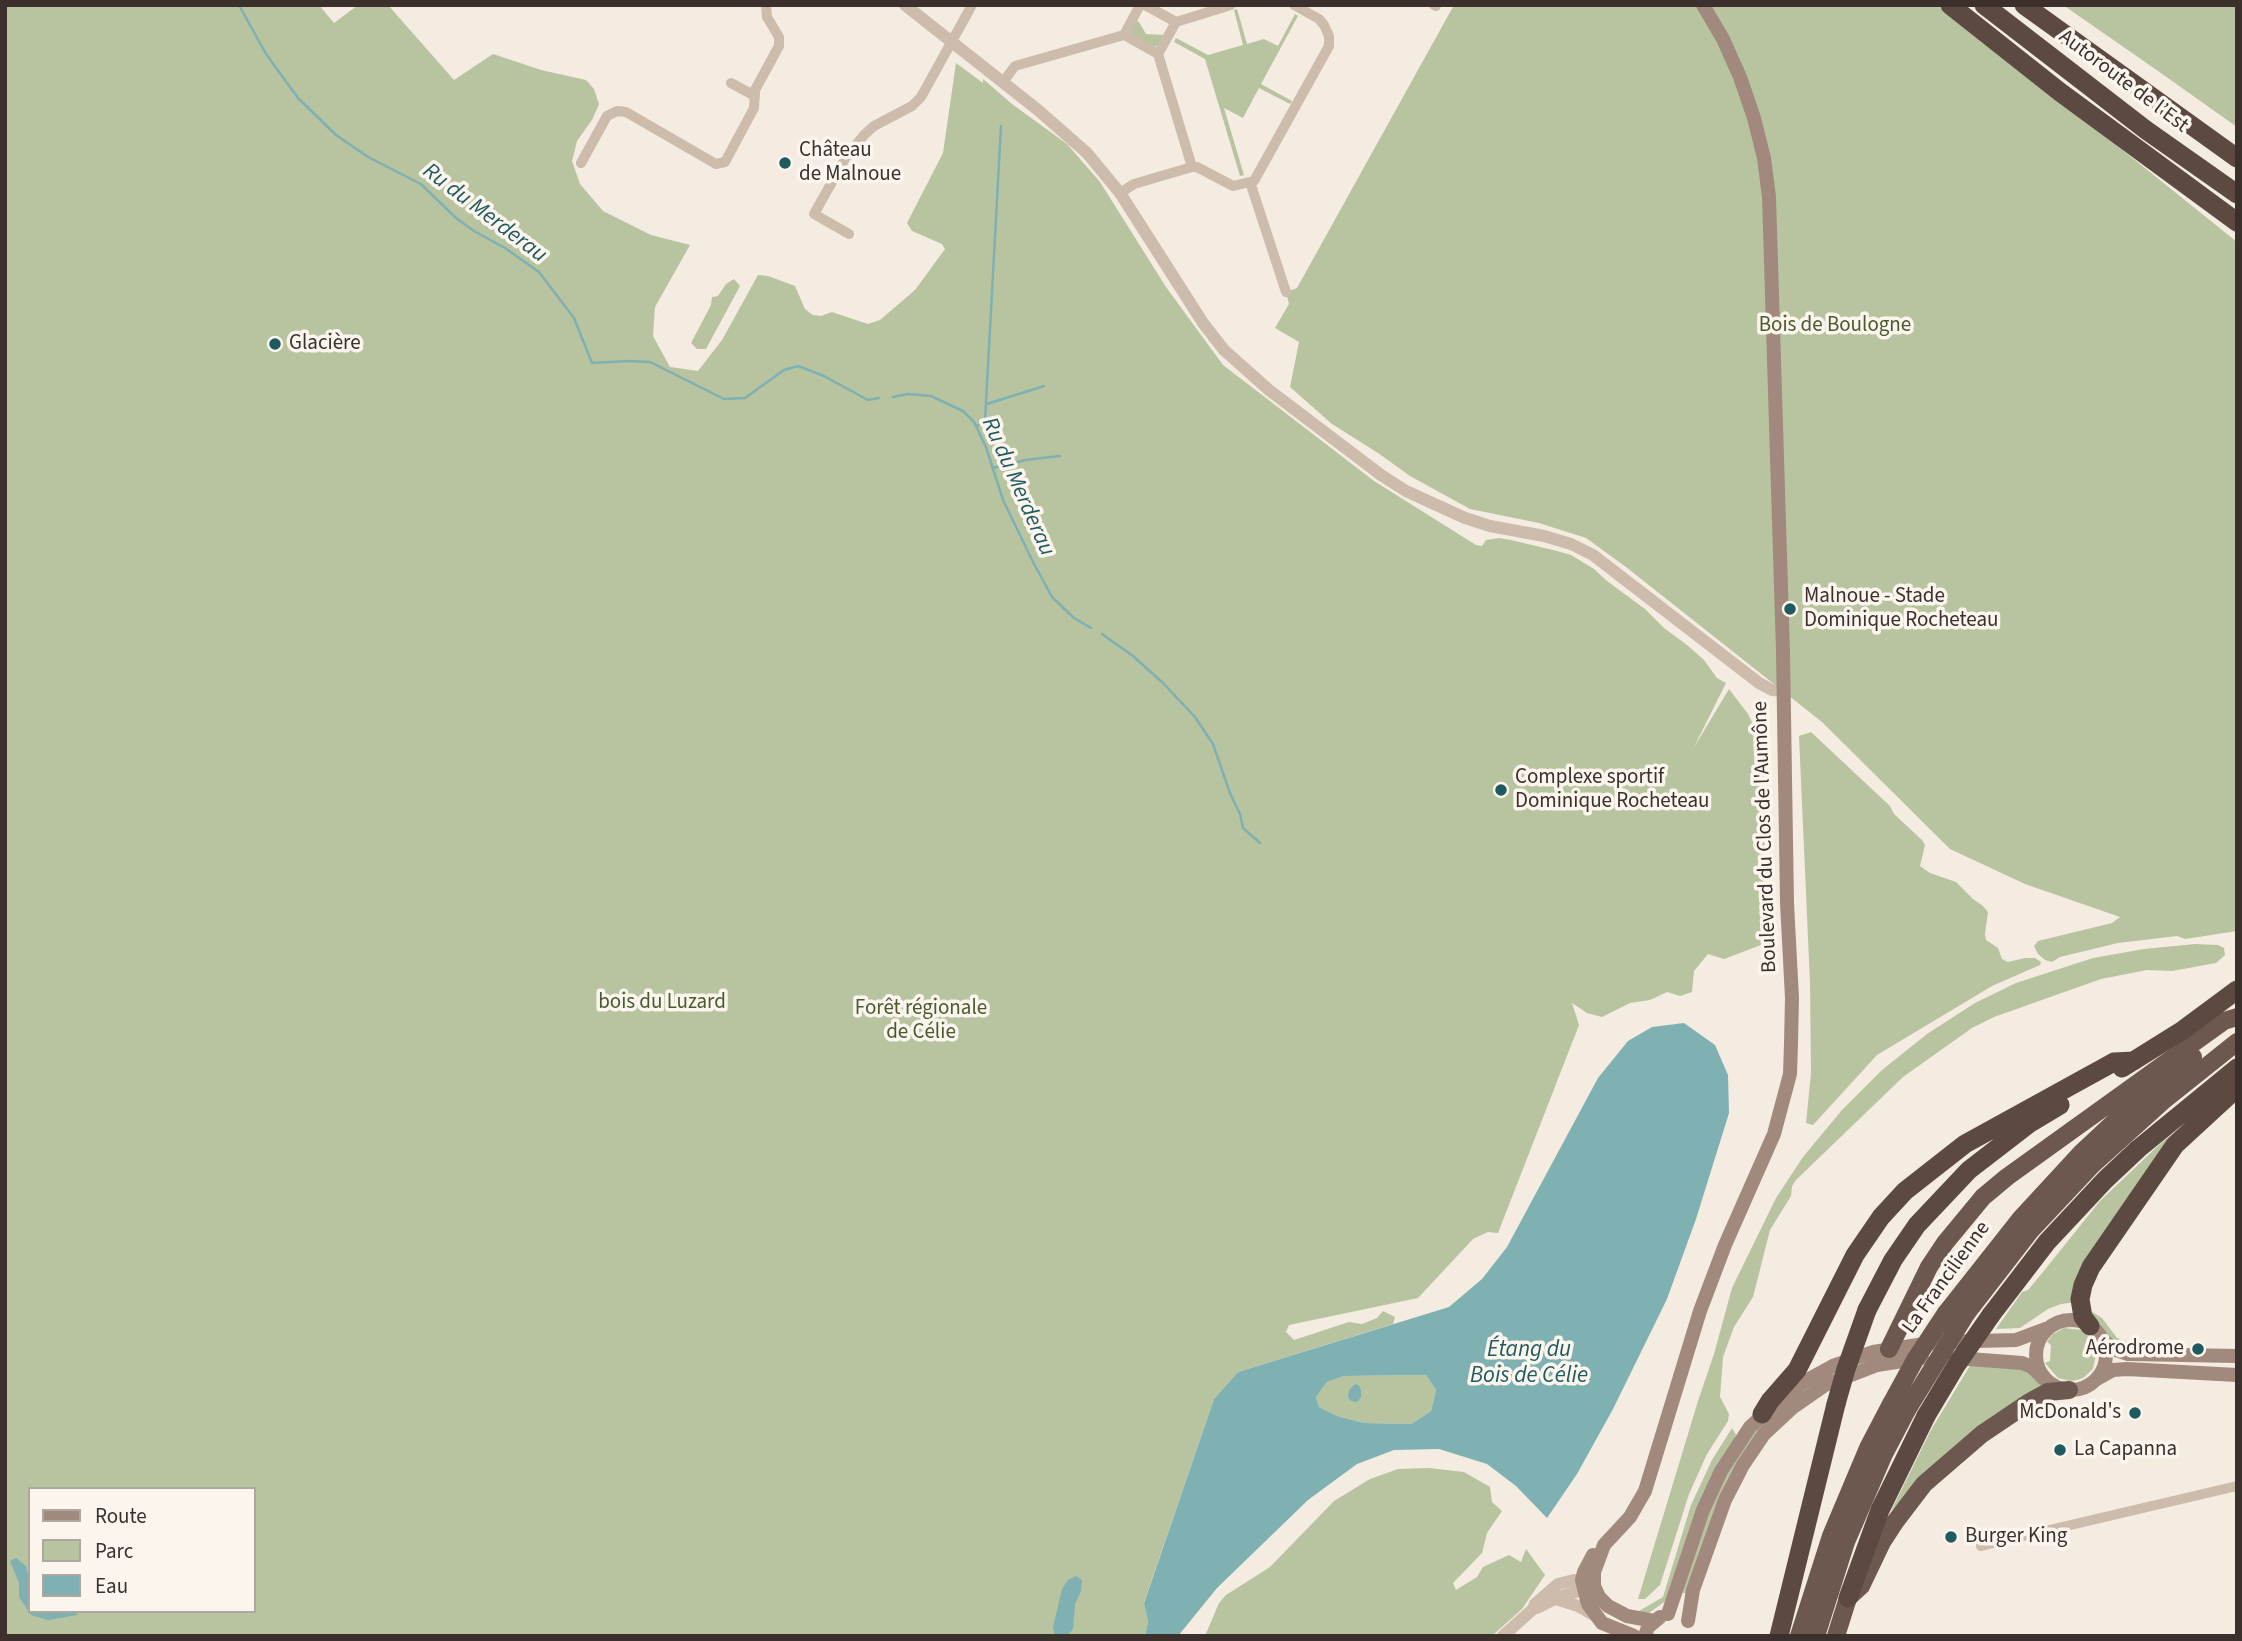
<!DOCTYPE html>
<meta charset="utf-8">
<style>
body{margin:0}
#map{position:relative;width:2242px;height:1641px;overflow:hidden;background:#f4ebe1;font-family:"Source Sans 3",sans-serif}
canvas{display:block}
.frame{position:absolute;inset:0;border:7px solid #3b302b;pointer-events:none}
.legend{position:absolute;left:28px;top:1487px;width:228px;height:126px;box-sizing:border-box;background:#fbf5ee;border:2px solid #aea6a0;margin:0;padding:9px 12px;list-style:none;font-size:21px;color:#3b302b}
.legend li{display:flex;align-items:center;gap:14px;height:35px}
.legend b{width:35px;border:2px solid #aea6a0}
</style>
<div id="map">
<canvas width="2242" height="1641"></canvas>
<div class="frame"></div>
<ul class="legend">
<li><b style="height:9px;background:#a18a7d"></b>Route</li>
<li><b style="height:19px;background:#b8c4a0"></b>Parc</li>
<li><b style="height:19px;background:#7fb0b2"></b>Eau</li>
</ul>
</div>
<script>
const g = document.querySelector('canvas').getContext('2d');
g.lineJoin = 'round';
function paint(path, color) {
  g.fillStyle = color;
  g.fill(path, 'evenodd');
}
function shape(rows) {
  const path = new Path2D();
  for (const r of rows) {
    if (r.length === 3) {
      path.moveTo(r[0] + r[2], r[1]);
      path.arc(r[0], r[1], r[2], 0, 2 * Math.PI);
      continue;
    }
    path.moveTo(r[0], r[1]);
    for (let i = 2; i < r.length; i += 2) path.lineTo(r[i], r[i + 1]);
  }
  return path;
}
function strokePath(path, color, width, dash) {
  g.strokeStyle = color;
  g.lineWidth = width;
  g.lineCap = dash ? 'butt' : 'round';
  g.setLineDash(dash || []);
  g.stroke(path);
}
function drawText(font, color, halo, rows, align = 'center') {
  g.font = font + ' "Source Sans 3",sans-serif';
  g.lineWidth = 7;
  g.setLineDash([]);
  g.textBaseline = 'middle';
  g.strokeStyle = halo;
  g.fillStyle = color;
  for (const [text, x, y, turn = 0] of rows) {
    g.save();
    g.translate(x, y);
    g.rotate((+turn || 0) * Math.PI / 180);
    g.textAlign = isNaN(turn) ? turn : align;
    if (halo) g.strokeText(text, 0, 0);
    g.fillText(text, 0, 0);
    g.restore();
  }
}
paint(shape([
 [5,5,319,5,334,23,358,5,388,5,454,80,493,54,541,70,586,80,594,89,599,104,592,120,577,141,572,161,580,184,603,211,651,235,690,245,655,307,653,336,670,367,698,371,722,340,758,275,768,276,795,286,805,309,813,315,821,316,832,312,868,324,880,320,915,290,945,249,942,244,912,231,907,223,943,153,956,63,983,83,983,79,1012,104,1067,144,1100,182,1166,287,1223,365,1374,481,1476,545,1482,546,1486,540,1499,538,1511,540,1557,551,1571,555,1594,569,1607,581,1645,609,1664,628,1687,645,1704,660,1717,678,1726,683,1693,749,1729,689,1748,714,1763,745,1766,943,1724,959,1708,954,1694,971,1692,992,1680,996,1667,992,1650,1000,1630,1003,1602,1017,1587,1013,1572,1003,1579,1025,1498,1233,1488,1232,1473,1239,1418,1298,1289,1325,1286,1332,1294,1340,1349,1322,1362,1324,1377,1318,1383,1311,1395,1317,1393,1324,1238,1372,1214,1399,1144,1602,1148,1622,1145,1636,5,1636],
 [30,1489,254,1489,254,1611,30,1611],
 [1454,5,1942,5,2237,242,2237,931,2185,939,2177,936,2118,943,2060,957,2052,962,2045,960,2038,954,2034,946,2038,941,2112,923,2120,917,2025,884,1950,849,1822,722,1626,567,1586,538,1539,523,1470,509,1410,476,1378,453,1332,424,1290,387,1299,342,1275,328,1289,304,1286,292,1297,288],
 [2063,5,2237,5,2237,127,2158,71],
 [1237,9,1247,44,1264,39,1278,46,1295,14,1298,16,1261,84,1292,101,1290,104,1259,88,1243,118,1224,108,1244,175,1240,176,1205,59,1174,42,1176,38,1208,55,1243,45,1234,10],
 [1135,20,1139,22,1146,34,1164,35,1158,45,1154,47,1132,35,1130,31],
 [734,279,740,286,706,349,697,349,691,343,711,305,712,297,718,296,726,284],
 [1811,732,1890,806,1894,814,1922,840,1925,845,1920,866,1930,873,1956,882,1973,899,1983,906,1988,912,1985,934,1986,940,1998,948,2002,959,2008,962,2025,958,2035,958,2041,962,2040,965,1992,986,1877,1055,1813,1125,1806,1123,1811,1073,1810,983,1799,736],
 [2195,944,2218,945,2224,948,2225,955,2216,963,2172,971,2147,970,2101,979,1994,1017,1972,1028,1903,1077,1796,1180,1792,1186,1791,1196,1770,1230,1753,1297,1734,1327,1723,1357,1720,1397,1729,1414,1728,1421,1707,1454,1689,1494,1660,1585,1645,1599,1638,1599,1698,1401,1714,1354,1732,1288,1776,1198,1803,1157,1817,1140,1842,1110,1882,1070,1927,1034,1975,1003,2016,983,2093,958,2144,949],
 [2199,1112,2076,1302,2061,1304,2048,1309,2020,1328,1996,1329,2022,1292,2028,1290,2043,1272,2100,1201,2161,1143],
 [2086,1308,2102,1318,2117,1338,2136,1344,2127,1345,2118,1344,2112,1340,2090,1315],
 [2064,1328,2082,1330,2092,1339,2097,1350,2093,1369,2083,1378,2077,1380,2070,1381,2058,1378,2045,1363,2050,1361,2051,1345,2047,1342,2053,1334],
 [1971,1364,2019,1367,2029,1372,2042,1386,1907,1495,1891,1511,1931,1430],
 [1426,1375,1436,1390,1431,1411,1411,1424,1364,1423,1337,1416,1319,1407,1316,1397,1327,1382,1344,1376],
 [1827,1379,1763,1428,1687,1594,1681,1592,1713,1498,1744,1443,1791,1394],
 [1732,1428,1736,1435,1667,1600,1649,1613,1639,1613,1639,1611,1663,1597,1691,1505,1712,1460],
 [1429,1468,1464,1472,1490,1487,1492,1502,1502,1511,1487,1533,1482,1553,1453,1583,1456,1590,1477,1577,1483,1567,1509,1555,1521,1562,1526,1549,1545,1575,1522,1609,1492,1636,1205,1636,1219,1603,1226,1595,1270,1567,1334,1501,1370,1479,1398,1469]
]), '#b8c4a0');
paint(shape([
 [1684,1023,1715,1045,1728,1075,1729,1113,1696,1219,1667,1299,1613,1409,1577,1474,1547,1518,1516,1486,1487,1464,1439,1449,1394,1450,1357,1464,1308,1500,1217,1588,1178,1636,1145,1636,1148,1622,1144,1603,1214,1399,1238,1372,1449,1307,1482,1279,1507,1247,1598,1078,1628,1041,1652,1027],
 [1426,1375,1436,1390,1431,1411,1411,1424,1364,1423,1337,1416,1319,1407,1316,1397,1327,1382,1344,1376],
 [1355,1384,1359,1385,1361,1391,1361,1397,1357,1402,1351,1401,1348,1397,1349,1390],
 [16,1558,26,1566,30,1583,30,1611,78,1611,77,1615,48,1620,31,1615,19,1597,19,1583,10,1561],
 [1076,1576,1082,1580,1081,1591,1075,1604,1073,1629,1067,1636,1055,1636,1053,1627,1062,1589,1068,1580]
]), '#7fb0b2');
strokePath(shape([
 [239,5,266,54,298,98,336,135,368,157,421,184,456,218,474,231,505,248,539,272,574,318,592,363,627,361,650,362,724,399,745,398,784,370,798,366,824,376,868,400,879,398],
 [893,397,908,394,931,396,963,411,974,422,986,447,1003,500,1033,562,1052,597,1074,618,1091,628],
 [987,404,1044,386],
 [977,426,985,421,1001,126],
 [993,468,1025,460,1060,456],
 [1102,634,1133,656,1163,683,1195,717,1213,744,1230,793,1240,814,1243,828,1260,843]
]), '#7fb0b2', 2.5);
strokePath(shape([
 [1140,5,1124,35,1158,54,1176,22,1145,5],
 [1434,5,1436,6],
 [1176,22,1231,5],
 [1158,54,1192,167],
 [1003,82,1015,66,1124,35],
 [731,83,755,96],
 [581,163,607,116,617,111,626,112,716,164,725,162,754,108,755,90,779,46,779,37,767,17,766,5],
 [1250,182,1286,292],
 [1120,193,1134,184,1192,167,1197,167,1233,186,1254,181,1329,46,1329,36,1324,25,1319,19,1294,5],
 [849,234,814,214,846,157,865,134,874,126,912,106,921,97,972,5],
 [1981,1546,2237,1486]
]), '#cdbbac', 10);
strokePath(shape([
 [905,5,1038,110,1087,153,1120,193,1203,323,1224,350,1269,390,1381,475,1406,491,1465,518,1490,526,1544,536,1571,544,1593,555,1759,683,1772,690,1784,691],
 [1556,1599,1578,1606,1594,1615],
 [1537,1608,1559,1597,1591,1587],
 [1503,1636,1533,1609,1535,1604,1558,1584,1574,1580,1589,1583]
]), '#cdbbac', 12);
strokePath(shape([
 [2071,1355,35],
 [2101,1338,2113,1349,2128,1354,2237,1356],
 [1956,1358,2022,1363,2032,1367,2044,1379],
 [2097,1379,2113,1370,2127,1369,2237,1375],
 [1593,1555,1584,1572,1582,1580,1588,1604,1602,1623,1634,1636],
 [1668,1614,1703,1510,1721,1471,1750,1427,1785,1396,1804,1382,1835,1365,1873,1352,1937,1342,2016,1340,2048,1328],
 [1654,1621,1627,1616,1608,1606,1599,1597,1594,1586,1594,1572,1604,1545,1630,1517,1645,1491,1700,1311,1725,1245,1774,1134,1790,1074,1791,1044,1792,998,1787,903,1783,652,1769,197,1764,158,1754,118,1740,77,1723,39,1703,5],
 [1688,1621,1693,1590,1725,1500,1743,1465,1764,1434,1792,1408,1825,1385,1877,1365,1922,1358],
 [1645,1636,1648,1627,1660,1617]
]), '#a18a7d', 14);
strokePath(shape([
 [1946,1313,2021,1218,2081,1153,2112,1124,2193,1057],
 [1966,1314,2031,1230,2092,1165,2163,1101,2237,1042],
 [1889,1349,1929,1267,1945,1243,1983,1197,2007,1177,2224,1021,2237,1017],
 [1799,1636,1831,1536,1868,1448,1891,1404],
 [1816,1636,1846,1542,1884,1454,1907,1410],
 [1836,1636,1848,1598,1861,1586,1882,1542,1895,1522,1924,1484,1982,1434,2028,1403,2048,1392,2069,1390]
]), '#6c584f', 18);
strokePath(shape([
 [1950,5,2060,92,2237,222],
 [1984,5,2146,130,2237,194],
 [2024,5,2237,158],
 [2122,1068,2183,1030,2237,990],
 [1867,1310,1893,1260,1917,1225,1969,1170,2030,1123,2060,1105],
 [1991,1315,2047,1242,2105,1180,2138,1149,2237,1068],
 [2090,1326,2083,1317,2080,1299,2083,1285,2091,1267,2175,1145,2237,1088],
 [1762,1414,1770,1401,1797,1370,1855,1255,1881,1217,1905,1191,1965,1144,2114,1062,2134,1061],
 [1848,1598,1880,1510,1926,1416],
 [1779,1636,1836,1404]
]), '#5c4a42', 19);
strokePath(shape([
 [1891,1404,1915,1360,1946,1313],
 [1907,1410,1966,1314]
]), '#6c584f', 18);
strokePath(shape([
 [1836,1404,1846,1369,1867,1310],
 [1926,1416,1957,1364,1991,1315]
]), '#5c4a42', 19);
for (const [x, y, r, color] of [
 [785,163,7,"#1f5a5e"],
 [275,344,7,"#1f5a5e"],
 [1790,609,7,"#1f5a5e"],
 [1501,790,7,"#1f5a5e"],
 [2198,1349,7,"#1f5a5e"],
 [2135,1413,7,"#1f5a5e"],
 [2060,1450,7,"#1f5a5e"],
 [1951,1537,7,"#1f5a5e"]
]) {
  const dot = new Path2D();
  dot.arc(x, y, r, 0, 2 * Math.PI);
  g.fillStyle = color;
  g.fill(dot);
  strokePath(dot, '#fbf5ee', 2.5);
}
drawText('21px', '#3b302b', '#fbf5ee', [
 ["Autoroute de l’Est",2123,82,37],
 ["Boulevard du Clos de l'Aumône",1766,837,-92],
 ["La Francilienne",1947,1278,-54]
]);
drawText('21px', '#3b302b', '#fbf5ee', [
 ["Château",799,151],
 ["de Malnoue",799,175],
 ["Glacière",289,344],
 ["Malnoue - Stade",1804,597],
 ["Dominique Rocheteau",1804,621],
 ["Complexe sportif",1515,778],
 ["Dominique Rocheteau",1515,802],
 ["Aérodrome",2184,1349,"right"],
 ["McDonald's",2121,1413,"right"],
 ["La Capanna",2074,1450],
 ["Burger King",1965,1537]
], 'left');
drawText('21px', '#4a5a2e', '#fbf5ee', [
 ["Bois de Boulogne",1835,326],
 ["bois du Luzard",662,1003],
 ["Forêt régionale",921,1009],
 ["de Célie",921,1033]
]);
drawText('italic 23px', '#1f5a5e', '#fbf5ee', [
 ["Ru du Merderau",484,214,37],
 ["Ru du Merderau",1017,487,66],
 ["Étang du",1529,1351],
 ["Bois de Célie",1529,1377]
]);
</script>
